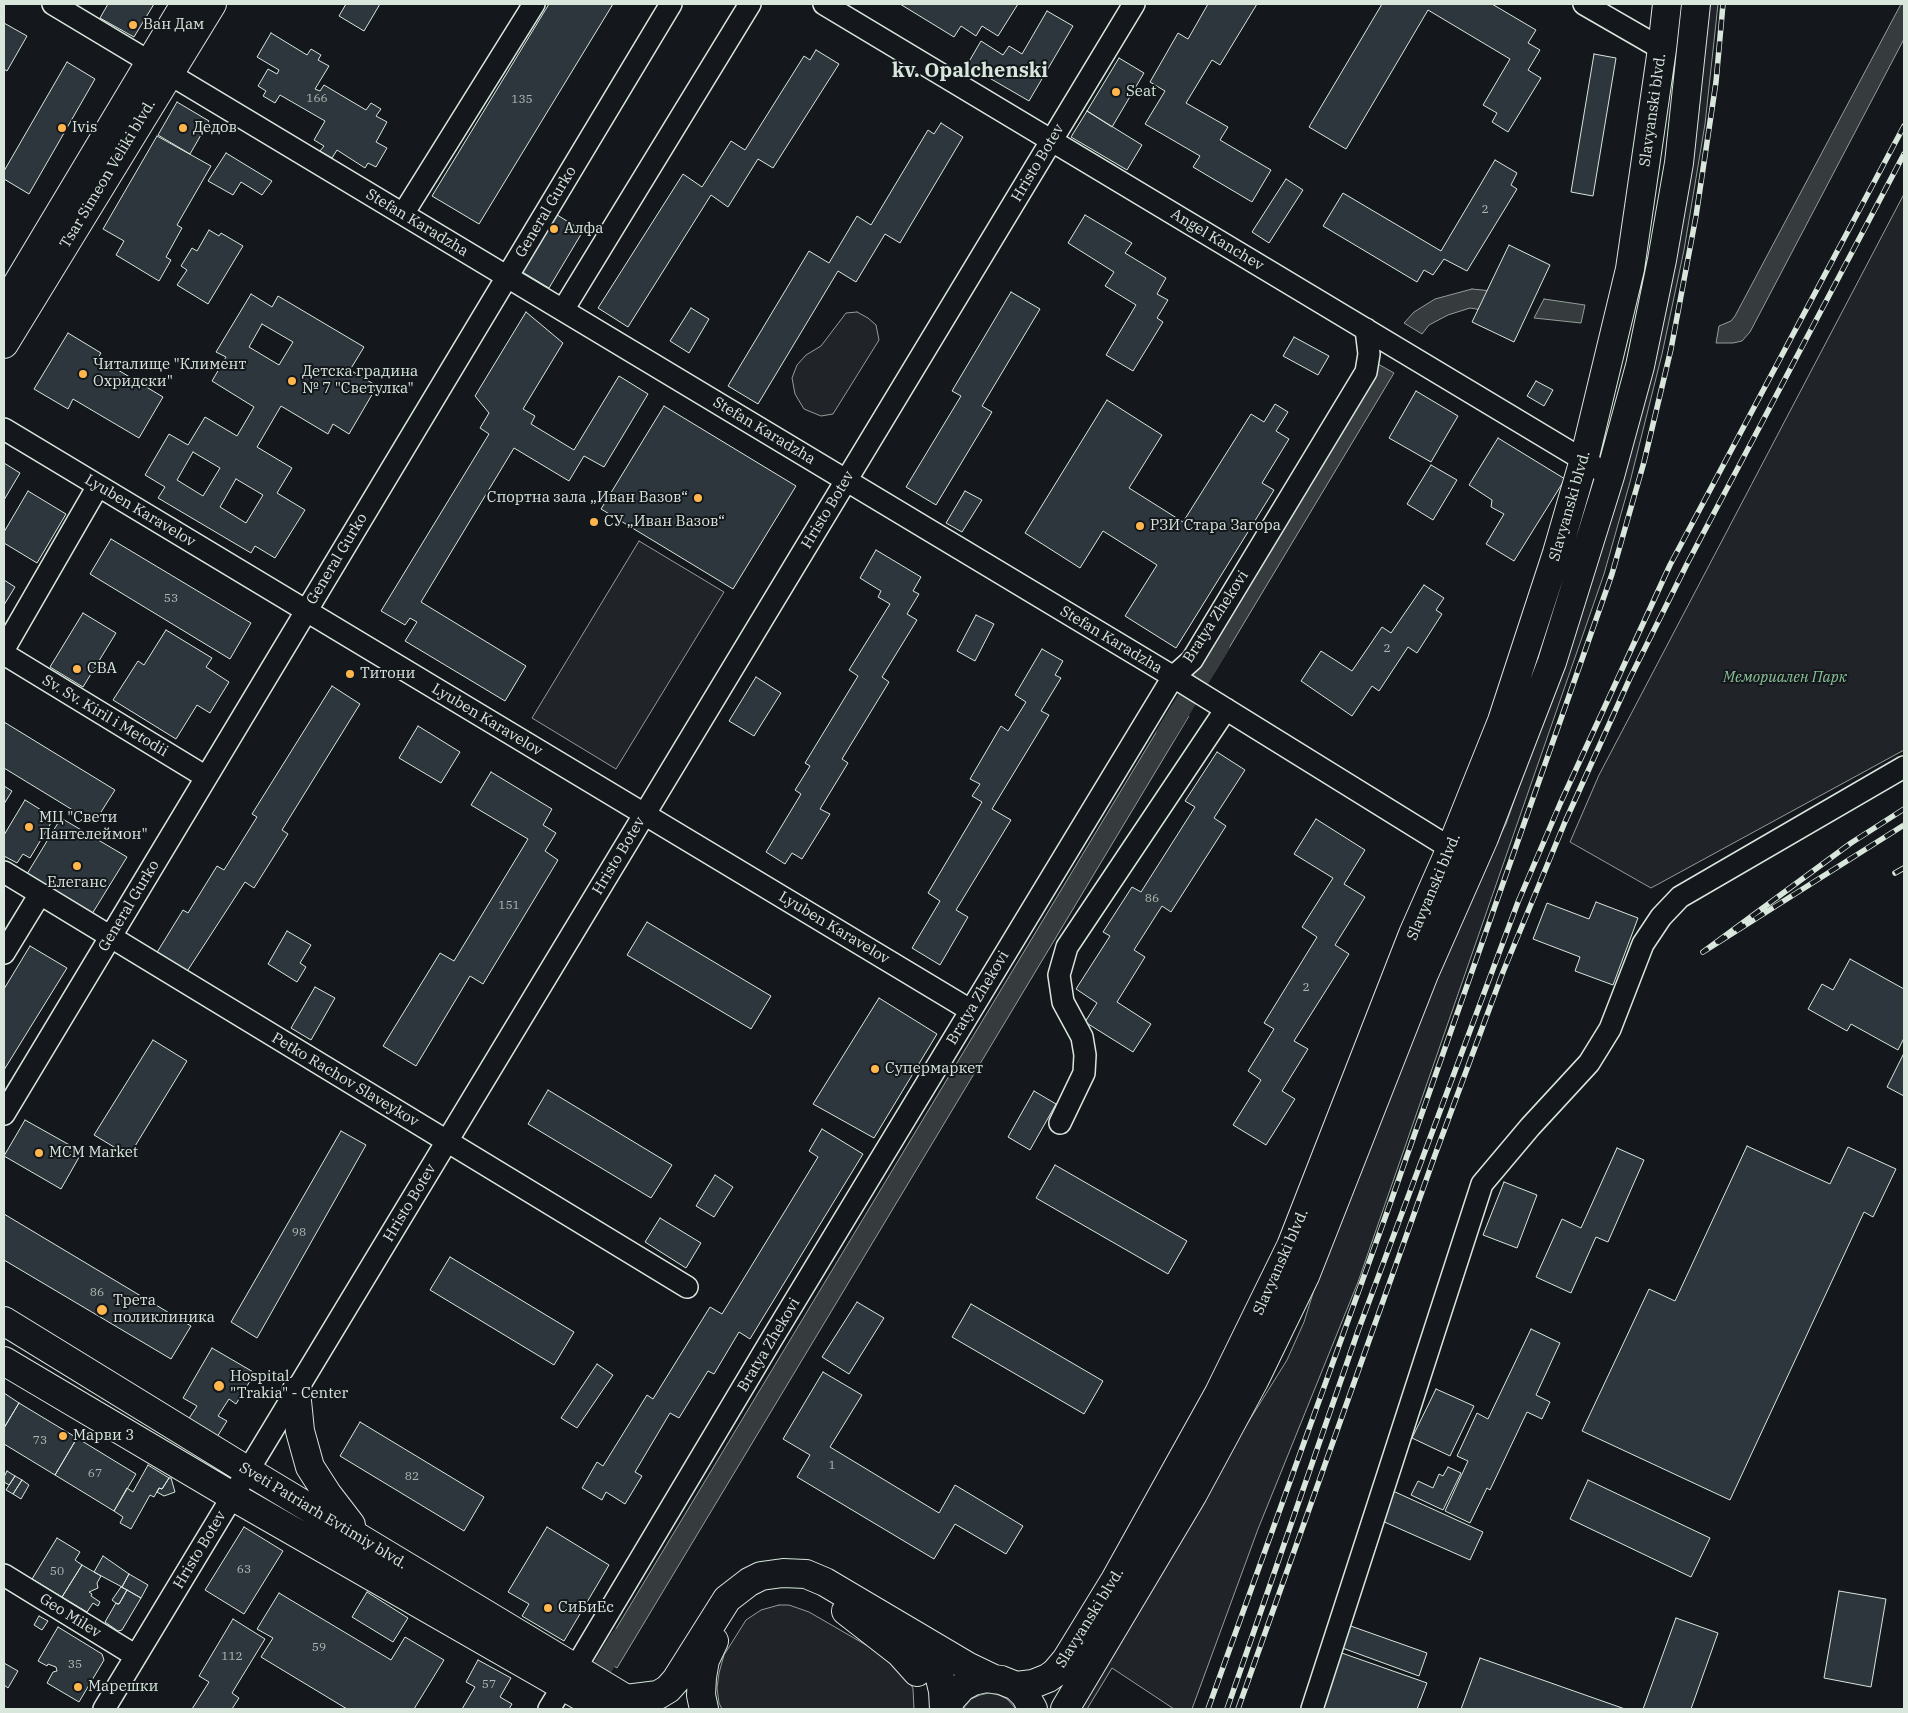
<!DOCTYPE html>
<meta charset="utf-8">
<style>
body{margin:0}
#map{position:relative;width:1908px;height:1713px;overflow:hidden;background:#14181c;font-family:"IBM Plex Serif",serif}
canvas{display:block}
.frame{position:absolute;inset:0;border:5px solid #d8e6dc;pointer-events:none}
</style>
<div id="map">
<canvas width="1908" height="1713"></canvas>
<div class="frame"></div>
</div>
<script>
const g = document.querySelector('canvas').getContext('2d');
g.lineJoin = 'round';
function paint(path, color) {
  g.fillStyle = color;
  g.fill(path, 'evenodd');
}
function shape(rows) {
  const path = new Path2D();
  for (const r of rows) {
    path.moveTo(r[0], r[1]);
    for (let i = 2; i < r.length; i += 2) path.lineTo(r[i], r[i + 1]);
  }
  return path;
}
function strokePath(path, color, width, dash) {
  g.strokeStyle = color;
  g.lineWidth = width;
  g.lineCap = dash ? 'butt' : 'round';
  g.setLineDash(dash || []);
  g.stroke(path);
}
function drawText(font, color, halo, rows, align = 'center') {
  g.font = font + ' "IBM Plex Serif",serif';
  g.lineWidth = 4;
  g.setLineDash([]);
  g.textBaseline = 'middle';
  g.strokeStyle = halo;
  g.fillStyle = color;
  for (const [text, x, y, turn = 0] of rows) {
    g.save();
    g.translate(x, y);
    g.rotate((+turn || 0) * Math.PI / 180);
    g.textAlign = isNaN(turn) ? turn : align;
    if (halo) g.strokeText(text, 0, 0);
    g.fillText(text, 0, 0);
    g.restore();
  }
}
const green = shape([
 [1708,4,1718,4,1705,124,1684,250,1662,354,1630,482,1604,574,1358,1282,1258,1529,1192,1709,1174,1709,1112,1668,1087,1709,1077,1709,1229,1453,1287,1360,1304,1322,1314,1290,1408,1041,1481,872,1506,824,1594,573,1708,4],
 [1904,194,1904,750,1651,888,1570,842,1599,775,1904,194],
 [857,312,868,318,876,325,879,340,833,414,821,416,804,409,795,394,792,378,797,365,806,355,821,346,846,313,857,312],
 [639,541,724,592,616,769,532,718,639,541],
 [779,1605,789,1605,809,1612,892,1660,908,1677,913,1689,914,1709,722,1709,719,1703,717,1688,719,1673,724,1655,746,1620,761,1610,779,1605],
 [989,1693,999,1695,1007,1699,1016,1709,963,1709,971,1699,980,1695,989,1693]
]);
paint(green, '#202428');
strokePath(green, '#939e99', 1);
const water = shape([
 [1901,4,1904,4,1904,39,1750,332,1742,341,1733,343,1716,343,1719,326,1731,321,1735,316,1901,4],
 [1472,289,1492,291,1482,310,1470,308,1448,315,1429,325,1422,334,1404,323,1414,312,1435,299,1472,289],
 [1544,299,1585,305,1581,323,1534,318,1544,299],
 [1378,364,1394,373,1214,673,1199,664,1378,364],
 [1172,706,1189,716,617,1668,599,1657,1172,706]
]);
paint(water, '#363b3e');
strokePath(water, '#939e99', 1);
strokePath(shape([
 [1166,734,1220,645],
 [589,1690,620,1638]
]), '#363b3e', 20);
const building = shape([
 [108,4,154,4,134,37,100,18,108,4],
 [346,4,380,4,364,31,339,16,346,4],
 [549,4,613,4,479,224,432,196,549,4],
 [900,4,1018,4,998,36,982,26,976,36,961,26,954,37,900,4],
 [1208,4,1257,4,1220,65,1212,60,1186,103,1228,127,1220,140,1271,170,1252,202,1193,167,1200,156,1145,124,1165,91,1150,82,1178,33,1188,39,1208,4],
 [1382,4,1492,4,1536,30,1528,43,1540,50,1528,70,1541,78,1508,132,1492,122,1497,113,1483,105,1510,59,1428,10,1346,149,1309,127,1382,4],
 [1047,11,1073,26,1029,101,967,65,981,41,1003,55,1009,46,1022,54,1047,11],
 [4,23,27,36,7,71,4,69,4,23],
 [271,33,307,55,311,49,321,55,318,60,329,66,315,89,320,91,324,85,366,110,371,103,381,109,376,116,387,122,376,142,387,148,376,167,368,163,365,168,337,150,332,158,320,151,324,146,314,140,325,121,280,95,275,103,263,96,266,91,258,86,268,69,277,74,279,70,257,57,271,33],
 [816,50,839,64,773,168,758,159,728,207,711,195,628,327,598,308,683,174,702,187,731,141,745,150,804,56,810,60,816,50],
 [1594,54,1616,58,1593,196,1571,192,1594,54],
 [1119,58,1144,73,1112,127,1087,111,1119,58],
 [67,62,95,79,29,194,4,179,4,171,67,62],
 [177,102,209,121,190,154,158,135,177,102],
 [1087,111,1142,145,1127,170,1071,137,1087,111],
 [941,123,963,137,900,243,885,234,856,282,838,271,758,404,728,386,809,251,829,263,857,216,871,225,928,130,934,134,941,123],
 [157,136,211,166,177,225,182,228,166,257,171,260,159,281,116,255,124,241,103,229,157,136],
 [226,153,272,181,262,195,241,182,233,195,208,181,226,153],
 [1495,160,1517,173,1511,185,1517,189,1467,271,1444,259,1433,275,1424,270,1417,282,1323,226,1343,193,1441,251,1495,160],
 [1286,179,1303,190,1269,243,1252,232,1286,179],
 [554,213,583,231,549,288,519,270,554,213],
 [1085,215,1132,243,1125,253,1166,278,1157,294,1168,300,1157,318,1163,322,1133,371,1106,355,1136,305,1105,286,1114,272,1068,243,1085,215],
 [209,230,219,236,221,233,243,246,208,304,177,285,187,270,181,266,192,248,197,251,209,230],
 [1509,245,1550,265,1514,342,1472,322,1509,245],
 [1011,292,1040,309,982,406,992,412,936,505,906,487,961,396,952,391,1011,292],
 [251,294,272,307,278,296,364,347,350,370,377,386,349,434,333,424,328,434,281,406,257,447,292,468,277,493,305,510,275,558,255,546,251,553,158,498,165,487,145,475,169,434,188,445,205,417,237,436,254,407,212,381,226,357,216,352,251,294],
 [262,324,293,342,279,365,249,347,262,324],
 [193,452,220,468,203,496,177,480,193,452],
 [236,479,263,495,246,523,220,507,236,479],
 [691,308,709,319,689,353,670,341,691,308],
 [526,312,563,343,523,409,535,416,531,424,574,450,619,376,648,394,604,467,584,456,569,481,514,448,421,602,526,666,505,701,405,641,417,622,410,618,405,625,381,611,489,434,480,428,489,413,475,396,526,312],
 [68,333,101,353,98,358,163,397,139,438,73,399,68,409,34,389,68,333],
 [1294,337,1329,356,1318,375,1283,356,1294,337],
 [1536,381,1553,390,1544,406,1527,396,1536,381],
 [1416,391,1458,416,1431,462,1389,438,1416,391],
 [1107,400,1162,435,1129,488,1183,522,1251,414,1264,422,1275,404,1288,412,1276,431,1289,439,1262,483,1274,490,1176,648,1125,616,1157,565,1103,531,1080,568,1025,533,1107,400],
 [664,406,796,486,733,589,601,509,664,406],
 [1498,438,1565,479,1514,561,1486,544,1504,514,1491,507,1492,500,1469,485,1498,438],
 [4,463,20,473,4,500,4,463],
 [1431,465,1457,480,1433,520,1407,504,1431,465],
 [28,491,66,514,37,563,4,543,4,532,28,491],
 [965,491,982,500,962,532,946,523,965,491],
 [111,539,251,623,230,659,90,574,111,539],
 [876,550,921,577,913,591,919,594,907,614,917,620,882,677,889,682,842,759,848,763,820,809,830,814,802,859,792,853,785,864,766,852,801,794,795,790,810,766,805,763,858,676,849,670,890,604,878,597,881,591,860,578,876,550],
 [4,580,15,587,4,605,4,580],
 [1424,585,1444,598,1436,610,1442,614,1417,653,1408,647,1379,691,1372,686,1352,716,1301,681,1321,651,1352,671,1382,627,1391,633,1424,585],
 [83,613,116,633,83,687,50,667,83,613],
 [976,615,994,624,975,661,957,651,976,615],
 [166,630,212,658,206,667,229,682,210,713,197,705,176,739,113,700,138,661,144,665,166,630],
 [1042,649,1063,661,1055,675,1061,678,1041,711,1049,715,992,809,1011,820,956,910,968,917,940,965,912,948,940,901,928,893,982,802,972,796,980,784,970,779,1001,726,1008,731,1026,702,1015,695,1042,649],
 [756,677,781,693,754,736,729,721,756,677],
 [332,686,360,704,282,830,288,834,254,888,245,882,186,973,156,954,183,910,188,913,217,866,224,870,257,817,252,814,332,686],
 [4,722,115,790,94,823,4,768,4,722],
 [418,726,460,752,441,783,399,758,418,726],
 [1217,752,1245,770,1214,818,1226,826,1171,912,1162,906,1134,950,1145,957,1117,1002,1151,1024,1133,1052,1085,1022,1097,1003,1076,989,1110,936,1103,932,1132,887,1141,892,1195,807,1185,801,1217,752],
 [491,772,552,809,543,825,556,833,545,851,558,860,483,984,470,976,416,1066,383,1046,440,953,454,961,528,839,471,805,491,772],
 [4,786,12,791,4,804,4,786],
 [25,800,54,818,30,858,23,854,17,863,4,856,4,835,25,800],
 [61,818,127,857,92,914,27,874,61,818],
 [1316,819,1365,850,1344,884,1365,897,1335,945,1349,954,1294,1041,1308,1049,1282,1091,1295,1099,1266,1145,1233,1125,1261,1080,1248,1071,1274,1029,1264,1023,1317,937,1302,927,1333,878,1294,854,1316,819],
 [1596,902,1638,918,1613,985,1575,971,1580,957,1533,939,1547,903,1589,919,1596,902],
 [647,922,771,996,751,1029,627,955,647,922],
 [287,931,311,945,300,963,306,967,297,982,268,964,287,931],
 [30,946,67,968,4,1070,4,989,30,946],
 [1850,959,1904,989,1904,1038,1898,1050,1851,1024,1847,1031,1808,1009,1822,984,1833,990,1850,959],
 [315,987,335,998,311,1040,291,1028,315,987],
 [879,998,937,1034,874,1138,813,1104,879,998],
 [153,1040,187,1061,129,1156,94,1135,153,1040],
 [1904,1053,1904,1096,1887,1087,1904,1053],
 [548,1090,672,1165,651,1198,528,1124,548,1090],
 [1034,1091,1056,1104,1030,1150,1008,1137,1034,1091],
 [25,1120,82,1152,61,1189,4,1156,25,1120],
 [822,1129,863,1154,750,1339,739,1332,714,1374,708,1371,679,1418,670,1413,635,1472,642,1476,625,1504,606,1492,602,1500,582,1488,597,1462,603,1466,647,1395,653,1399,710,1307,722,1314,818,1157,809,1151,822,1129],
 [341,1131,366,1145,257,1338,231,1322,341,1131],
 [1747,1146,1830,1184,1848,1147,1896,1169,1873,1217,1864,1212,1730,1500,1582,1431,1649,1289,1675,1301,1747,1146],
 [1617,1148,1644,1160,1608,1242,1596,1237,1571,1293,1536,1277,1562,1219,1581,1228,1617,1148],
 [1055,1165,1187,1241,1168,1274,1036,1198,1055,1165],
 [715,1175,733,1187,714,1217,696,1206,715,1175],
 [1504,1182,1537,1195,1517,1248,1483,1235,1504,1182],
 [4,1214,191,1326,171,1359,4,1260,4,1214],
 [660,1218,701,1243,686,1268,645,1242,660,1218],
 [450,1257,574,1332,554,1365,430,1290,450,1257],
 [857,1302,884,1318,849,1374,822,1357,857,1302],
 [971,1304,1103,1381,1084,1414,952,1337,971,1304],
 [1531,1329,1560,1343,1536,1395,1550,1402,1542,1419,1527,1412,1490,1490,1487,1488,1470,1523,1445,1511,1468,1461,1457,1456,1477,1413,1488,1419,1531,1329],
 [212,1348,255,1373,236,1404,229,1399,218,1416,227,1421,217,1437,188,1420,197,1406,183,1398,212,1348],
 [597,1364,613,1375,577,1428,561,1418,597,1364],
 [823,1372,862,1395,830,1447,939,1513,955,1485,1023,1526,1006,1554,955,1524,934,1559,797,1477,810,1455,783,1439,823,1372],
 [1436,1389,1474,1406,1450,1456,1412,1438,1436,1389],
 [4,1393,19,1403,4,1428,4,1393],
 [19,1403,77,1438,55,1475,4,1444,4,1428,19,1403],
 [360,1422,484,1497,464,1531,340,1456,360,1422],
 [77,1438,136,1474,114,1511,55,1475,77,1438],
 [148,1465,169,1478,162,1489,159,1488,154,1497,150,1495,131,1529,120,1523,123,1517,114,1511,127,1488,133,1492,148,1465],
 [1448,1467,1461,1473,1443,1510,1411,1495,1418,1481,1433,1488,1439,1474,1443,1476,1448,1467],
 [7,1471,15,1476,9,1485,4,1482,4,1477,7,1471],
 [15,1476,22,1480,13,1494,6,1490,15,1476],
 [169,1478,171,1478,175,1492,164,1496,157,1492,159,1488,162,1489,169,1478],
 [22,1480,29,1485,21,1499,13,1494,22,1480],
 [1588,1480,1710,1538,1691,1577,1570,1519,1588,1480],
 [1393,1491,1483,1532,1470,1560,1380,1520,1393,1491],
 [244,1527,283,1551,244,1614,205,1590,244,1527],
 [547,1527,609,1565,564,1641,522,1616,529,1604,508,1592,547,1527],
 [57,1538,80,1552,75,1560,82,1565,62,1597,32,1579,57,1538],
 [103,1556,129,1574,122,1587,94,1572,103,1556],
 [82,1565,101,1576,97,1583,98,1588,89,1592,92,1594,91,1596,100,1602,98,1606,93,1603,87,1612,62,1597,82,1565],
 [129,1574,148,1585,141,1598,122,1587,129,1574],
 [121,1587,127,1590,119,1604,117,1604,112,1600,121,1587],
 [127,1590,141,1598,122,1630,118,1631,105,1622,116,1603,119,1604,127,1590],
 [1839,1591,1886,1599,1871,1687,1824,1678,1839,1591],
 [367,1592,408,1618,393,1642,352,1617,367,1592],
 [279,1593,391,1660,405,1637,444,1660,414,1709,347,1709,261,1657,273,1638,257,1629,279,1593],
 [39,1616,48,1621,42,1630,34,1625,39,1616],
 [1676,1618,1718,1633,1691,1709,1643,1709,1676,1618],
 [233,1619,265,1639,232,1693,239,1698,232,1709,192,1709,209,1682,199,1676,233,1619],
 [1345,1624,1427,1653,1419,1676,1337,1646,1345,1624],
 [58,1627,102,1654,104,1660,79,1702,47,1683,53,1672,57,1671,56,1667,48,1664,47,1666,38,1661,58,1627],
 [1336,1651,1427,1683,1417,1709,1315,1709,1336,1651],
 [1480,1658,1625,1709,1461,1709,1480,1658],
 [478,1660,511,1678,500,1697,512,1704,509,1709,462,1709,475,1687,466,1682,478,1660],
 [4,1663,18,1671,8,1688,4,1685,4,1663]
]);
paint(building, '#2c363c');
strokePath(building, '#d8e6dc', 1);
const minor = shape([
 [53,4,1182,682,1463,856],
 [824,4,1610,476],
 [1584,4,1662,49],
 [403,214,534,4],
 [563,310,750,4],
 [4,429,970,1010],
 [4,649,98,486],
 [4,654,206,777],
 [4,872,687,1287],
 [4,953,40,894],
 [4,1114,671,4],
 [1060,1123,1084,1073,1085,1055,1082,1037,1063,1002,1059,975,1067,947,1226,709],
 [4,1575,136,1656],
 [576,1667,773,1337,1173,677,1192,660,1366,372,1369,354,1366,329],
 [104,1709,1134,4],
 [549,1709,563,1686],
 [1312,1709,1482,1184,1530,1127,1589,1063,1610,1029,1643,944,1661,917,1680,897,1904,767]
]);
const major = shape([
 [4,306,185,4],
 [4,344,212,4],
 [4,1321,248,1471,643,1709],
 [4,1361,232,1496,603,1709],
 [296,1391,300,1431,310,1467,328,1495,351,1525],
 [846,1611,900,1653,917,1672],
 [910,1645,931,1662,939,1674,943,1691,944,1709],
 [1016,1686,1033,1684,1048,1678,1055,1673,1066,1660,1115,1580,1219,1393,1291,1246,1413,934,1451,848,1502,721,1557,553,1584,460,1630,269,1662,49,1667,4],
 [626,1699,658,1695,668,1689,676,1680,727,1599,749,1582,761,1576,783,1573,806,1574,825,1582,967,1666,992,1678],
 [704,1709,701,1695,702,1677,705,1660,714,1641],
 [946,1709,952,1698,962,1687,973,1681,986,1678,1001,1680,1016,1686,1025,1695,1033,1709],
 [1065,1709,1193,1494,1255,1379,1305,1276,1424,974,1484,838,1552,662,1610,476,1640,366,1662,260,1679,163,1696,4]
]);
strokePath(minor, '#d8e6dc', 24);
strokePath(major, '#d8e6dc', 30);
strokePath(minor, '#14181c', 21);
strokePath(major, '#14181c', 28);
const rail = shape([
 [1904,809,1851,843,1703,952,1904,825],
 [1895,873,1904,868],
 [1208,1709,1390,1204,1612,574,1644,462,1671,349,1696,216,1716,82,1723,4],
 [1227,1709,1358,1331,1518,902,1560,804,1670,565,1904,126],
 [1238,1709,1435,1155,1503,972,1565,822,1630,678,1687,564,1904,154]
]);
strokePath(rail, '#d8e6dc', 5.5);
strokePath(rail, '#14181c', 4, [11]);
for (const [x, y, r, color] of [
 [133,25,5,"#ffb74d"],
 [1116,92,5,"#ffb74d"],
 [62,128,5,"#ffb74d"],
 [183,128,5,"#ffb74d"],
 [554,229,5,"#ffb74d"],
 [83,374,5,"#ffb74d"],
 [292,381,5,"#ffb74d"],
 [698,498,5,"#ffb74d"],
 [594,522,5,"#ffb74d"],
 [1140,526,5,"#ffb74d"],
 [77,669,5,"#ffb74d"],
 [350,674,5,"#ffb74d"],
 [29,827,5,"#ffb74d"],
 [77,866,5,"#ffb74d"],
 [875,1069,5,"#ffb74d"],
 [39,1153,5,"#ffb74d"],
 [102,1310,6,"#ffb74d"],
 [219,1386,6,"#ffb74d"],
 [63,1436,5,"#ffb74d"],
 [548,1608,5,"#ffb74d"],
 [78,1687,5,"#ffb74d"]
]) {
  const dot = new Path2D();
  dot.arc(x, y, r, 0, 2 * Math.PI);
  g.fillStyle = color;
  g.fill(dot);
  strokePath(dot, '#14181c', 2);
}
drawText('12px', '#adbab4', null, [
 ["166",317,99],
 ["135",522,100],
 ["2",1485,210],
 ["53",171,599],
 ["2",1387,649],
 ["86",1152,899],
 ["151",509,906],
 ["2",1306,988],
 ["98",299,1233],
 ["86",97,1293],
 ["73",40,1441],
 ["1",832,1466],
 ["67",95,1474],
 ["82",412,1477],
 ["63",244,1570],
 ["50",57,1572],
 ["59",319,1648],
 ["112",232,1657],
 ["35",75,1665],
 ["57",489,1685]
]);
drawText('15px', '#d8e6dc', '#14181c', [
 ["Ван Дам",143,25],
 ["Seat",1126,92],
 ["Ivis",72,128],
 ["Дедов",193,128],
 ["Алфа",564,229],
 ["Читалище \"Климент",93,365],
 ["Охридски\"",93,382],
 ["Детска градина",302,372],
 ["№ 7 \"Светулка\"",302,389],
 ["Спортна зала „Иван Вазов“",688,498,"right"],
 ["СУ „Иван Вазов“",604,522],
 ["РЗИ Стара Загора",1150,526],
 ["CBA",87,669],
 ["Титони",360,674],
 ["МЦ \"Свети",39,818],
 ["Пантелеймон\"",39,835],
 ["Елеганс",77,883,"center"],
 ["Супермаркет",885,1069],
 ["MCM Market",49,1153],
 ["Трета",113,1301],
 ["поликлиника",113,1318],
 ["Hospital",230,1377],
 ["\"Trakia\" - Center",230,1394],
 ["Марви 3",73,1436],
 ["СиБиЕс",558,1608],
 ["Марешки",88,1687]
], 'left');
drawText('15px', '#d8e6dc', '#14181c', [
 ["Slavyanski blvd.",1653,110,-82],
 ["Hristo Botev",1038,163,-59],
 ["Tsar Simeon Veliki blvd.",108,174,-59],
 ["General Gurko",546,212,-59],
 ["Stefan Karadzha",417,223,31],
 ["Angel Kanchev",1217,240,31],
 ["Stefan Karadzha",764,431,31],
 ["Slavyanski blvd.",1570,506,-74],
 ["Hristo Botev",828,510,-59],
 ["Lyuben Karavelov",140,511,31],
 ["General Gurko",337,559,-59],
 ["Bratya Zhekovi",1216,617,-57],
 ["Stefan Karadzha",1111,640,31],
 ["Sv. Sv. Kiril i Metodii",105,716,31],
 ["Lyuben Karavelov",487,720,31],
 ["Hristo Botev",619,856,-59],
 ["Slavyanski blvd.",1434,887,-67],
 ["General Gurko",129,906,-59],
 ["Lyuben Karavelov",834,928,31],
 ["Bratya Zhekovi",978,998,-59],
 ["Petko Rachov Slaveykov",345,1080,31],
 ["Hristo Botev",410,1203,-59],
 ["Slavyanski blvd.",1281,1262,-66],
 ["Bratya Zhekovi",769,1345,-59],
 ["Sveti Patriarh Evtimiy blvd.",323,1516,31],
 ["Hristo Botev",200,1550,-59],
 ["Geo Milev",70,1616,32],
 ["Slavyanski blvd.",1090,1618,-58]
]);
drawText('italic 15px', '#8ac095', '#14181c', [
 ["Мемориален Парк",1785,678]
]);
drawText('bold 20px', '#d8e6dc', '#14181c', [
 ["kv. Opalchenski",970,71]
]);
</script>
